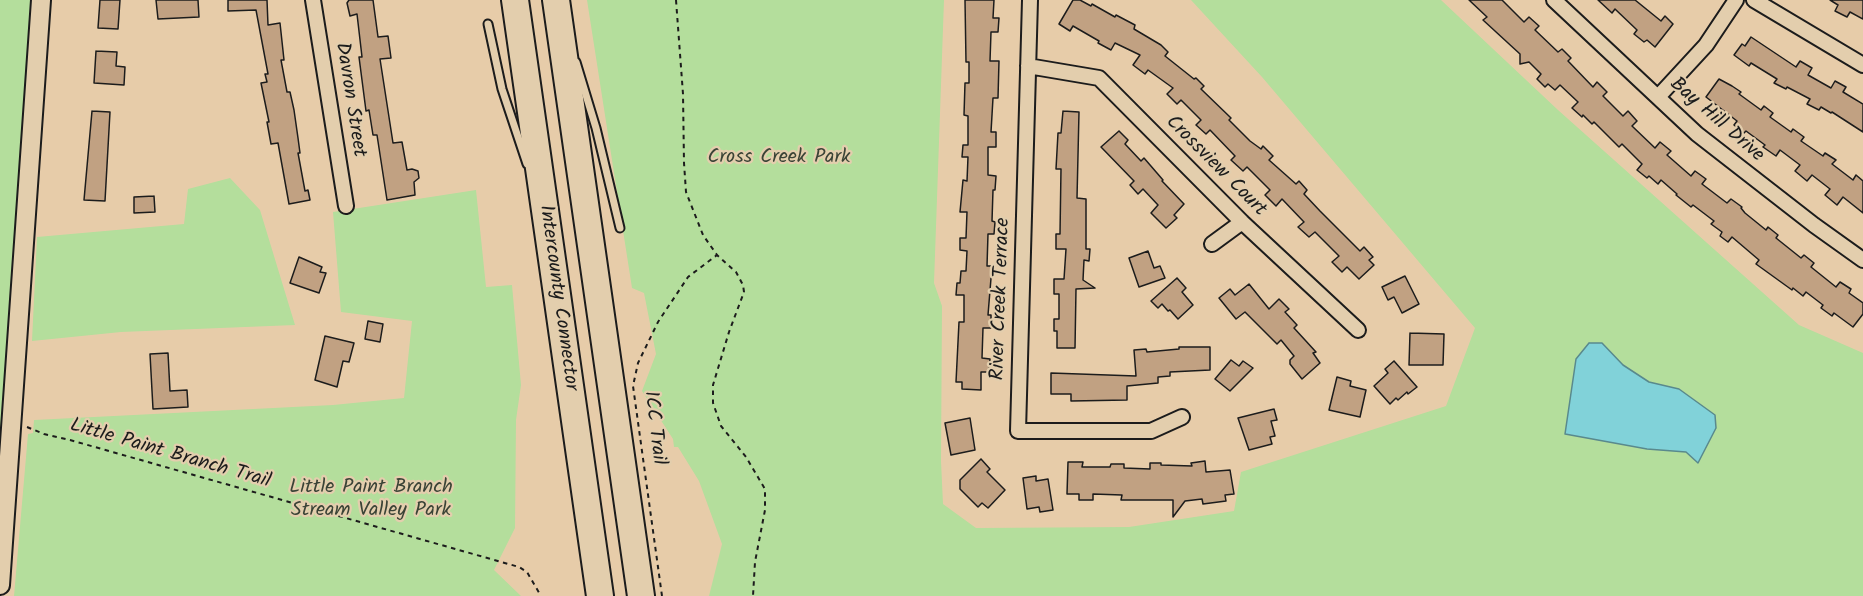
<!DOCTYPE html>
<style>
body{margin:0}
canvas{display:block;background:#e7cca9}
</style>
<canvas width="1863" height="596"></canvas>
<script>
const g = document.querySelector('canvas').getContext('2d');
g.lineJoin = 'round';
function paint(path, color) {
  g.fillStyle = color;
  g.fill(path, 'evenodd');
}
function shape(rows) {
  const path = new Path2D();
  for (const r of rows) {
    path.moveTo(r[0], r[1]);
    for (let i = 2; i < r.length; i += 2) path.lineTo(r[i], r[i + 1]);
  }
  return path;
}
function strokePath(path, color, width, dash) {
  g.strokeStyle = color;
  g.lineWidth = width;
  g.lineCap = dash ? 'butt' : 'round';
  g.setLineDash(dash || []);
  g.stroke(path);
}
function drawText(font, color, halo, rows, align = 'center') {
  g.font = font + ' Kalam,sans-serif';
  g.lineWidth = 4.5;
  g.setLineDash([]);
  g.textBaseline = 'middle';
  g.strokeStyle = halo;
  g.fillStyle = color;
  for (const [text, x, y, turn = 0] of rows) {
    g.save();
    g.translate(x, y);
    g.rotate((+turn || 0) * Math.PI / 180);
    g.textAlign = isNaN(turn) ? turn : align;
    if (halo) g.strokeText(text, 0, 0);
    g.fillText(text, 0, 0);
    g.restore();
  }
}
paint(shape([
 [0,0,41,0,0,585],
 [587,0,944,0,934,283,942,306,941,461,943,504,976,528,1129,527,1234,511,1241,472,1446,406,1475,328,1262,77,1191,0,1441,0,1558,110,1799,325,1863,353,1863,596,709,596,722,544,699,481,678,447,674,447,673,439,642,391,656,354,644,293,632,288],
 [230,178,260,210,295,325,121,332,32,341,37,237,184,224,188,189],
 [476,190,486,287,512,285,521,385,516,420,515,528,494,570,521,596,14,596,28,434,33,433,34,420,333,405,404,398,412,321,341,312,333,212]
]), '#b4de9c');
const water = shape([
 [1589,343,1602,343,1623,365,1649,382,1679,389,1715,415,1716,428,1698,463,1686,452,1647,449,1565,434,1576,359,1589,343]
]);
paint(water, '#81d2d9');
strokePath(water, '#59898d', 1.5);
const building = shape([
 [100,0,120,0,118,29,98,28,100,0],
 [156,0,198,0,199,17,158,19,156,0],
 [228,0,267,0,268,25,280,23,284,60,281,60,287,92,290,92,294,110,298,138,300,153,298,153,305,191,308,190,310,200,289,204,278,143,271,144,267,122,269,122,261,83,267,82,265,74,268,74,256,10,228,11,228,0],
 [349,0,373,0,378,37,388,36,391,58,380,59,393,143,402,142,407,170,412,169,418,171,419,178,414,182,415,195,387,200,377,135,373,135,369,110,366,111,359,57,362,57,357,14,350,16,347,3,349,0],
 [965,0,994,0,993,18,999,18,998,32,991,32,990,61,999,61,998,98,993,98,991,132,996,132,996,147,988,147,988,175,996,176,995,190,993,190,992,221,995,222,994,234,988,234,987,266,992,266,988,315,991,315,991,328,983,328,982,358,990,359,989,372,981,372,981,390,962,389,962,382,956,382,959,322,964,322,964,295,956,295,957,283,960,283,961,271,966,271,967,251,960,250,960,238,966,238,967,212,960,212,963,180,967,181,968,157,962,157,963,145,968,145,968,116,964,115,965,83,969,83,969,62,966,62,965,0],
 [1073,0,1080,0,1091,6,1092,4,1115,17,1116,15,1135,25,1134,29,1161,45,1168,52,1165,56,1194,79,1196,78,1204,86,1201,89,1231,118,1229,120,1250,141,1261,149,1263,146,1273,156,1269,160,1296,184,1299,181,1307,190,1304,194,1320,211,1360,251,1364,247,1373,257,1369,260,1374,265,1359,279,1347,267,1342,272,1332,262,1339,256,1315,232,1309,237,1298,227,1304,222,1282,199,1276,206,1265,195,1270,190,1247,167,1243,171,1231,160,1235,156,1210,130,1206,134,1196,125,1201,120,1181,100,1177,104,1167,94,1173,88,1148,70,1145,74,1133,65,1140,55,1115,43,1111,50,1098,43,1099,41,1073,26,1070,31,1059,24,1073,0],
 [1469,0,1502,0,1524,22,1529,17,1539,26,1535,30,1558,52,1562,49,1571,58,1568,61,1593,87,1597,82,1607,92,1603,96,1623,116,1628,111,1637,121,1632,126,1655,148,1660,142,1671,151,1667,155,1691,176,1695,171,1706,179,1702,184,1727,203,1731,199,1742,207,1741,208,1745,213,1766,230,1768,227,1778,235,1776,238,1801,258,1804,255,1814,263,1811,267,1836,287,1840,282,1851,289,1849,293,1863,303,1863,314,1853,327,1834,313,1832,316,1821,308,1823,305,1806,292,1803,296,1793,288,1792,290,1756,264,1759,260,1732,237,1728,242,1720,236,1722,232,1711,224,1714,221,1693,205,1691,207,1676,195,1677,194,1661,180,1658,184,1649,176,1647,178,1637,170,1642,164,1622,144,1619,147,1594,122,1592,124,1583,115,1582,117,1572,108,1578,102,1560,85,1555,90,1548,84,1545,87,1537,79,1541,74,1529,62,1520,64,1520,54,1483,20,1487,17,1469,0],
 [1598,0,1635,0,1661,21,1665,16,1673,24,1655,47,1647,40,1644,42,1634,34,1637,30,1615,9,1612,13,1598,0],
 [1830,0,1863,0,1863,19,1850,12,1847,17,1835,11,1838,5,1830,0],
 [1751,37,1796,67,1800,61,1812,68,1808,75,1831,88,1835,81,1846,87,1843,92,1863,104,1863,132,1832,112,1831,113,1821,107,1819,110,1807,104,1810,99,1787,87,1786,89,1774,83,1777,79,1751,63,1749,66,1734,55,1742,44,1745,46,1751,37],
 [96,51,117,52,116,66,125,67,124,85,94,83,96,51],
 [1719,79,1732,86,1741,92,1739,94,1761,110,1764,106,1773,113,1770,117,1791,132,1793,129,1804,137,1801,141,1823,156,1825,153,1836,160,1832,164,1853,180,1856,175,1863,181,1863,213,1843,197,1837,205,1825,195,1830,189,1812,175,1807,181,1795,171,1800,165,1780,150,1776,156,1763,147,1765,145,1746,131,1744,133,1734,125,1737,121,1706,97,1719,79],
 [92,111,110,112,105,201,84,200,92,111],
 [1063,111,1079,112,1077,198,1086,199,1086,249,1090,249,1089,261,1084,260,1083,280,1095,288,1076,289,1075,348,1057,348,1057,331,1054,331,1054,319,1059,319,1059,294,1054,294,1054,279,1064,279,1066,249,1056,249,1056,234,1060,234,1061,169,1056,169,1058,133,1061,133,1063,111],
 [1119,131,1128,140,1125,144,1141,161,1144,158,1163,180,1162,181,1184,204,1174,215,1177,218,1166,228,1151,213,1158,205,1143,189,1138,194,1130,185,1134,181,1101,147,1119,131],
 [154,196,155,212,134,213,134,197,154,196],
 [1148,251,1154,268,1160,266,1165,278,1139,287,1129,258,1148,251],
 [299,257,322,267,320,272,326,273,319,293,290,283,299,257],
 [1405,276,1419,304,1402,313,1394,297,1388,300,1382,287,1405,276],
 [1177,278,1186,288,1182,292,1193,305,1178,319,1170,310,1168,311,1162,304,1158,308,1151,301,1177,278],
 [1249,284,1269,309,1279,299,1289,309,1285,312,1297,325,1294,328,1316,352,1313,353,1320,363,1302,379,1290,364,1290,360,1294,356,1281,340,1277,344,1245,312,1236,319,1219,298,1230,289,1235,295,1249,284],
 [368,321,383,324,380,342,365,339,368,321],
 [1410,333,1444,334,1443,365,1409,365,1410,333],
 [325,336,354,343,349,362,343,361,337,387,315,380,325,336],
 [1179,347,1210,347,1210,370,1170,372,1170,376,1158,377,1158,383,1127,386,1127,400,1071,401,1071,394,1051,394,1051,373,1136,376,1134,350,1146,349,1147,352,1179,349,1179,347],
 [168,353,170,391,187,390,188,407,153,409,150,354,168,353],
 [1231,360,1239,366,1243,361,1253,368,1230,391,1215,379,1231,360],
 [1394,361,1417,387,1408,394,1407,392,1398,400,1396,398,1390,404,1374,386,1388,373,1385,369,1394,361],
 [1337,377,1351,381,1350,386,1366,390,1360,417,1329,410,1337,377],
 [1274,409,1277,420,1271,421,1275,436,1270,437,1272,444,1249,450,1238,418,1274,409],
 [970,418,975,450,951,455,945,423,970,418],
 [981,459,990,469,987,472,1005,490,988,508,982,503,978,507,960,489,960,480,981,459],
 [1205,461,1206,472,1230,470,1234,494,1225,495,1226,501,1203,504,1202,499,1185,501,1173,517,1173,500,1121,500,1122,495,1093,494,1093,500,1079,500,1079,494,1067,494,1068,462,1083,462,1082,467,1110,467,1111,464,1124,464,1124,468,1150,469,1150,463,1161,463,1161,465,1192,466,1191,463,1205,461],
 [1036,476,1036,481,1048,479,1053,510,1040,512,1039,507,1027,509,1023,478,1036,476]
]);
paint(building, '#c1a182');
strokePath(building, '#1c1c1c', 1.5);
const service = shape([
 [488,24,502,89,527,164],
 [576,62,596,128,620,228]
]);
const minor = shape([
 [313,0,346,206],
 [1030,0,1018,431,1151,431,1182,417],
 [1554,0,1697,134,1814,225,1863,260],
 [1754,0,1863,65],
 [1028,66,1099,78,1242,222,1358,330],
 [1658,97,1706,45,1736,0],
 [1212,244,1242,222]
]);
const tertiary = shape([
 [0,585,41,0]
]);
const motorway = shape([
 [515,0,600,596],
 [556,0,641,596]
]);
strokePath(service, '#1c1c1c', 11);
strokePath(minor, '#1c1c1c', 18);
strokePath(tertiary, '#1c1c1c', 22);
strokePath(motorway, '#1c1c1c', 30);
strokePath(shape([
 [676,0,683,94,684,163,686,192,703,235,717,255,736,272,743,285,744,292,729,332,713,385,713,403,721,426,746,457,765,489,765,510,755,562,753,596],
 [27,427,44,434,70,440,519,567,527,572,541,596],
 [662,596,633,386,638,363,658,322,688,277,717,255]
]), '#1c1c1c', 2, [4.5, 4.5]);
strokePath(service, '#e3cead', 7);
strokePath(minor, '#e3cead', 14);
strokePath(tertiary, '#e3cead', 18);
strokePath(motorway, '#e3cead', 26);
drawText('20px', '#1c1c1c', '#e3cead', [
 ["Davron Street",349,100,81],
 ["Bay Hill Drive",1716,121,41],
 ["Crossview Court",1215,167,45],
 ["Intercounty Connector",557,298,82],
 ["River Creek Terrace",1002,299,-88],
 ["ICC Trail",653,428,83],
 ["Little Paint Branch Trail",170,455,16]
]);
drawText('20px', '#3a4336', '#e3cead', [
 ["Cross Creek Park",779,159],
 ["Little Paint Branch",371,489],
 ["Stream Valley Park",371,512]
]);
</script>
